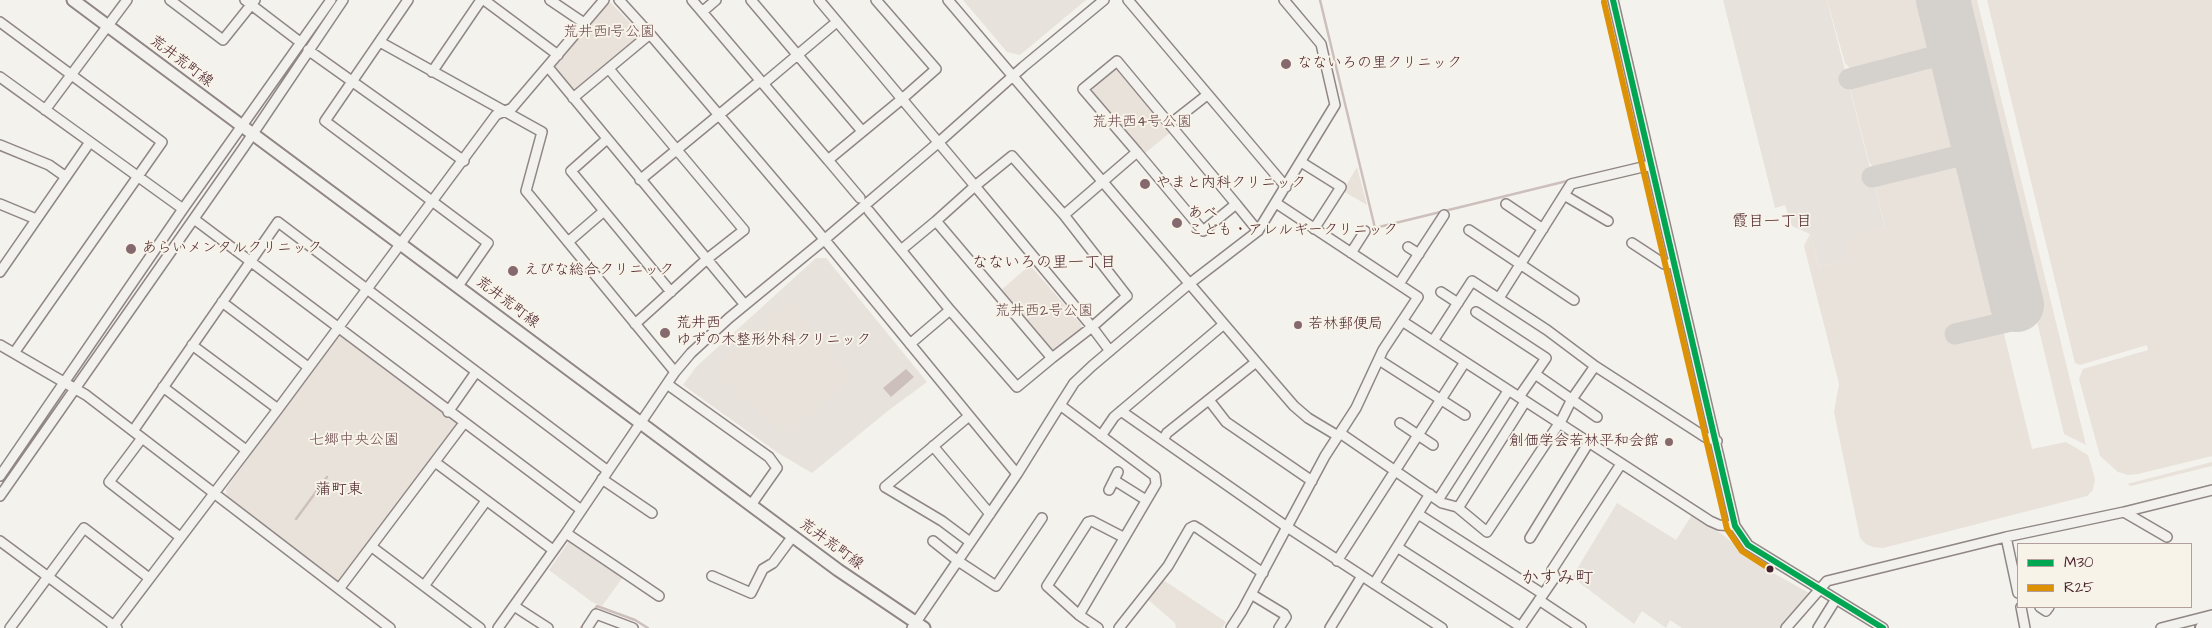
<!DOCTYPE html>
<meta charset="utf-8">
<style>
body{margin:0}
#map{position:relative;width:2212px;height:628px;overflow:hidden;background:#f4f2ec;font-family:"Architects Daughter",sans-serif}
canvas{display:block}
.legend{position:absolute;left:2017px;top:543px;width:175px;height:65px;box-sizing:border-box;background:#f7f3e8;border:1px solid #b29e9c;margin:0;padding:6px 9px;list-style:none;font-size:15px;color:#4a1f2b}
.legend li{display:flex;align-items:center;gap:10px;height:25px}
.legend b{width:25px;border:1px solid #b29e9c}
</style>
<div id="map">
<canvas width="2212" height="628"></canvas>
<ul class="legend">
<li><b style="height:6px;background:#00a651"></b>M30</li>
<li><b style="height:6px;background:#dd9206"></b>R25</li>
</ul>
</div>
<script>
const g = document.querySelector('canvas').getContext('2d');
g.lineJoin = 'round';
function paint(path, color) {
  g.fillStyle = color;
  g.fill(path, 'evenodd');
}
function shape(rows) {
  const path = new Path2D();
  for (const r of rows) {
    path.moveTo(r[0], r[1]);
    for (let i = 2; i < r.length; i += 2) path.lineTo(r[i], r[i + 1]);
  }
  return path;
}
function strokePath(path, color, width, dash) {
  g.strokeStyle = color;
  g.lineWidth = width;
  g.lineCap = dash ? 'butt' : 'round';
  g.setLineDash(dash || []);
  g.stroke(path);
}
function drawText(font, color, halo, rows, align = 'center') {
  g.font = font + ' "Architects Daughter","Klee One",sans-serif';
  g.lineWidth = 4;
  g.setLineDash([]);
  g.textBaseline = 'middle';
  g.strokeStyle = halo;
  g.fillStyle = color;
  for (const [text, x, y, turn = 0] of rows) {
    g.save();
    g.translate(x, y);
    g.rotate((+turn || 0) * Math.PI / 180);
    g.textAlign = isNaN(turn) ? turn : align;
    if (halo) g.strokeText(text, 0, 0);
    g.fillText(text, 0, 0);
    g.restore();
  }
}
paint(shape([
 [963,0,1086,0,1020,55,1007,52],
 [1723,0,1827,0,1885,227,1844,236,1850,260,1819,267,1810,234,1792,226,1785,205,1775,208],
 [816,258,826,258,927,382,889,410,812,473,778,453,683,385,696,367],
 [1617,503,1676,540,1692,515,1723,535,1764,568,1813,595,1784,628,1682,628,1670,620,1666,628,1642,611,1634,624,1572,577],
 [570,540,623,577,602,606,592,602,549,570]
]), '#e7e2db');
paint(shape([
 [1827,0,1924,0,1933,39,1932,44,1924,53,1852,70,1845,63],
 [1960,0,1977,0,2086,445,2064,434],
 [1987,0,2212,0,2212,456,2138,474,2128,475,2118,472,2100,456,2079,379,2083,369,2148,350,2147,345,2080,365,2075,363],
 [605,3,611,3,638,31,638,38,577,89,573,90,553,67,553,63],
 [1925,64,1935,66,1941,72,1957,137,1955,146,1945,153,1881,169,1874,168,1869,162,1850,88,1856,80],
 [1114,69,1120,70,1172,131,1144,154,1093,94,1093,86],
 [1950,164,1960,166,1966,175,2001,318,1997,323,1953,331,1954,338,2001,328,2003,330,2032,449,2066,442,2088,455,2095,479,2093,490,2087,496,1883,548,1873,547,1866,544,1860,538,1834,412,1839,384,1804,246,1810,234,1819,267,1849,260,1844,236,1885,226,1875,187,1879,181],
 [1357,167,1367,205,1343,191],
 [1030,265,1081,324,1081,331,1055,352,1051,352,1000,291],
 [789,300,853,378,785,435,712,370],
 [341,335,346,335,464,423,342,582,336,582,227,498,226,489,335,339],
 [2212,462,2212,466,2131,486,2127,484],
 [1159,577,1226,622,1222,628,1176,628,1175,623,1144,596]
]), '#e8e2da');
paint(shape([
 [906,369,914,377,891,397,883,388]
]), '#cdc0bc');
strokePath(shape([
 [1320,0,1375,228,1571,180],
 [1632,165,1645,162],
 [1648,173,1650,181],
 [296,519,327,477],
 [594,611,597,606,635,620,648,628],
 [581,628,586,621]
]), '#cdc0bc', 2.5);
strokePath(shape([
 [1849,79,1955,51],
 [1872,177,1979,151],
 [1955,334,2020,319]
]), '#d5d1cd', 21);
strokePath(shape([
 [1943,0,2017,305]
]), '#d5d1cd', 54);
const minor = shape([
 [170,0,223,40,255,0],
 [245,0,300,42],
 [408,0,325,121,488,243,458,286],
 [484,0,558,55],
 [550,0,584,23],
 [619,0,650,34,815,228,1017,474],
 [692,0,828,160,902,99,819,0],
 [751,0,862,131],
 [876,0,936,69,902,99,975,186,936,221,1052,358,1092,327,1110,351],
 [948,0,1275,384,1294,406,1308,418,1338,436],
 [1128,0,1286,187],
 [1613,0,1735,526,1748,545,1883,628],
 [702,12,716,0],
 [0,22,162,142,14,353],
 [380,42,542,132,526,191,675,372],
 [308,50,464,161],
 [548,67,745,305],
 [609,69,744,230,707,259,635,324],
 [432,72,481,0],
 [0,77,183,209],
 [763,84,833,25],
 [573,98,650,34],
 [45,110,127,0],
 [1170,124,1207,95],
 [607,139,571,171,671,292],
 [0,145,49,165,66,177],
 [828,160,860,198],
 [1301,162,1341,187,1314,229],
 [640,180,760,81],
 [1564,195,1608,221],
 [0,204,36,219],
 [1236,204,1258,231],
 [1506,204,1543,229],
 [869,211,901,250],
 [1064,215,1127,296,1092,327,975,186,1012,156,1064,215,1137,152,1083,89,1117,61,1236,204,1203,231,1137,152],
 [194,219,580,509],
 [936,221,901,250,950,310,1017,387,1052,358],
 [1469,230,1574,300],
 [568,242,604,211],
 [1632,243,1664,264,1674,263],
 [1408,247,1419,254],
 [1351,253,1365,231],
 [0,272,90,142],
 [1399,284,1444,215],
 [1441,292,1458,303],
 [1499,298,1571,184,1651,165],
 [222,302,308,367],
 [1476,312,1546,358,1519,397],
 [1402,321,1710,521,1719,525,1735,526],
 [1433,341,1472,281,1547,330,1595,366,1705,437,1717,441],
 [910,344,950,310],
 [0,345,86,395,390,628],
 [192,345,278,409],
 [1379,360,1465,415],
 [1535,374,1597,417],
 [667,384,769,457,777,468,751,505],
 [163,387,246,450],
 [1209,400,1226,422,1312,481],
 [1060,405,1074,383,1092,366,1189,284,1258,231,1335,105,1321,44,1284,0],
 [1121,411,1287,527,1442,628],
 [448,412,476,372],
 [969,416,885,487,942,521,970,542],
 [1400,423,1433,445],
 [133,431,278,222,608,471],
 [1340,433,1442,503,1457,507,1460,505,1525,402],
 [1101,436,1114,417,1224,324],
 [142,438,109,482,180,537],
 [1163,440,1167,433,1256,362],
 [933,446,990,514],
 [435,462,553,550],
 [0,476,183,209,331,0],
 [602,479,652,513],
 [1114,480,1146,500],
 [1109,490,1118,472],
 [0,496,244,147,343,0],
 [1438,500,1508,391],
 [1457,507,1487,532,1562,419,1572,399,1595,366],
 [2124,512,2167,537],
 [1418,514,1543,594],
 [566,533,659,596],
 [2006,537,2018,593],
 [1530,538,1589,442],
 [0,541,117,628],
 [933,541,958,561,996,586,1042,518],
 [372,547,480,628],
 [1397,547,1521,627],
 [1337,561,1465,362],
 [712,576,751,593,763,569,773,563,793,536],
 [1374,584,1430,494],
 [424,586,486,501],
 [339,589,464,423],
 [1251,594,1284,614,1286,617,1279,628],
 [1539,600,1581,628],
 [514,606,548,628],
 [2021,607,2025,628],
 [2040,607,2046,611,2049,607],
 [10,628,84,528,149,578],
 [112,628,278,409,496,115,512,108,604,0],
 [498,628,566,533,675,372,691,353,729,318,824,240,939,142,1023,67,1104,0],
 [587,628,596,614,633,628],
 [912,628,1017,474,1060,405,1155,476,1156,484,1079,615],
 [1098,628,1079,615,1047,586,1088,522,1092,521,1123,537],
 [1119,628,1168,566,1190,528,1194,526,1199,529,1263,573],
 [1231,628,1242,611,1325,456,1356,408,1383,350,1418,297,1276,203],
 [1330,628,1362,576],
 [1520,628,1555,577,1552,570,1621,464],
 [1786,628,1827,581,2006,537,2124,512,2212,490],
 [1818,628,1836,599],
 [2161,628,2212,615]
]);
const major = shape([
 [73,0,838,570,924,628]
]);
const highway = shape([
 [2203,628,2212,626]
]);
strokePath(minor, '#8f8685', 12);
strokePath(major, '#8f8685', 15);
strokePath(highway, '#8f8685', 18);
strokePath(minor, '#f2f1ed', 9);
strokePath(major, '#f2f1ed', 11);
strokePath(highway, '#f2f1ed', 14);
strokePath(shape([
 [1613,0,1735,526,1748,545,1883,628]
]), '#00a651', 6);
strokePath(shape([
 [1604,2,1727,529,1742,551,1770,569]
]), '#dd9206', 6);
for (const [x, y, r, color] of [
 [1286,64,6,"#86696f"],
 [1145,184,6,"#86696f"],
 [1177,223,6,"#86696f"],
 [131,249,6,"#86696f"],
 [513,271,6,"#86696f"],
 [1298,325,5,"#86696f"],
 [665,333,6,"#86696f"],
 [1669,442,5,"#86696f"],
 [1770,569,4.5,"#4a1f2b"]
]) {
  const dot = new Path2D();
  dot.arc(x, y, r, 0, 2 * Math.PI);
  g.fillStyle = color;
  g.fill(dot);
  strokePath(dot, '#f7f3e8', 2);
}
drawText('15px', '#6f4c53', '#f7f3e8', [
 ["荒井西1号公園",609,33],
 ["荒井西4号公園",1142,123],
 ["荒井西2号公園",1044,312],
 ["七郷中央公園",354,441]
]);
drawText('15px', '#4a1f2b', '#f7f3e8', [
 ["荒井荒町線",181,62,37],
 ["荒井荒町線",507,303,37],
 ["荒井荒町線",831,545,36]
]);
drawText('15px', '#4a1f2b', '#f7f3e8', [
 ["なないろの里クリニック",1297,64],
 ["やまと内科クリニック",1156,184],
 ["あべ",1188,214],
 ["こども・アレルギークリニック",1188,231],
 ["あらいメンタルクリニック",142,249],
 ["えびな総合クリニック",524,271],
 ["荒井西",676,324],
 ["ゆずの木整形外科クリニック",676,341],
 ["若林郵便局",1308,325],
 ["創価学会若林平和会館",1659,442,"right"]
], 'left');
drawText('16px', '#4a1f2b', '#f7f3e8', [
 ["霞目一丁目",1772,223],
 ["なないろの里一丁目",1044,264],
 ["蒲町東",339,491]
]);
drawText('18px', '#4a1f2b', '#f7f3e8', [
 ["かすみ町",1557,579]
]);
</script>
